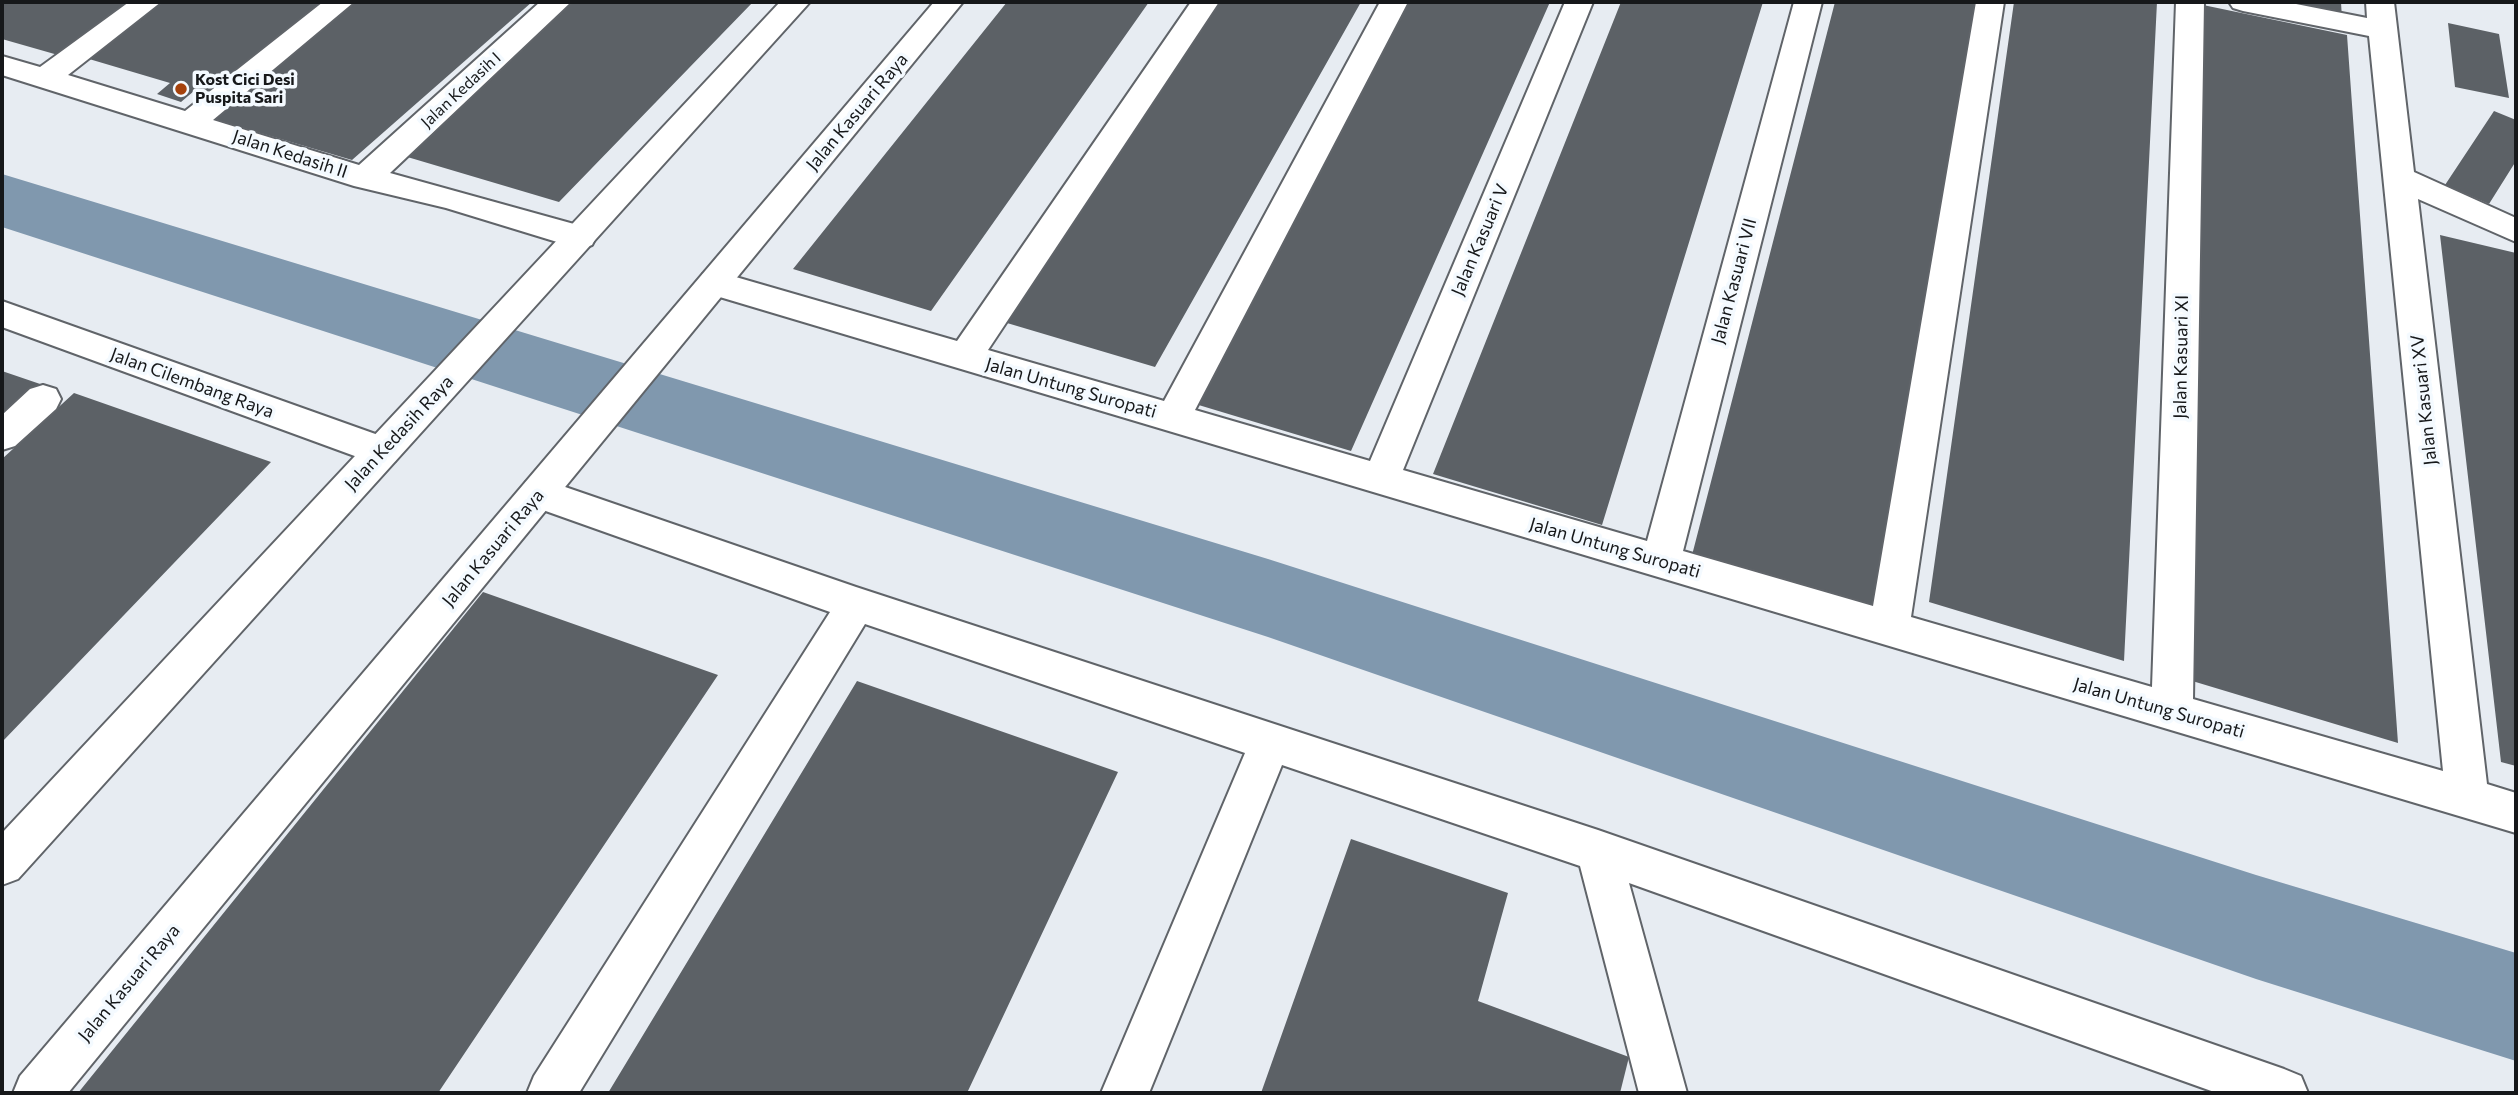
<!DOCTYPE html>
<style>
body{margin:0}
#map{position:relative;width:2518px;height:1095px;overflow:hidden;background:#e7ecf2;font-family:Commissioner,sans-serif}
canvas{display:block}
.frame{position:absolute;inset:0;border:4px solid #16181a;pointer-events:none}
</style>
<div id="map">
<canvas width="2518" height="1095"></canvas>
<div class="frame"></div>
</div>
<script>
const g = document.querySelector('canvas').getContext('2d');
g.lineJoin = 'round';
function shape(rows) {
  const path = new Path2D();
  for (const r of rows) {
    path.moveTo(r[0], r[1]);
    for (let i = 2; i < r.length; i += 2) path.lineTo(r[i], r[i + 1]);
  }
  return path;
}
function paint(path, color) {
  g.fillStyle = color;
  g.fill(path, 'evenodd');
}
function strokePath(path, color, width, dash) {
  g.strokeStyle = color;
  g.lineWidth = width;
  g.lineCap = dash ? 'butt' : 'round';
  g.setLineDash(dash || []);
  g.stroke(path);
}
function drawText(font, color, halo, rows, align = 'center') {
  g.font = font + ' Commissioner,sans-serif';
  g.lineWidth = 7;
  g.setLineDash([]);
  g.textBaseline = 'middle';
  g.strokeStyle = halo;
  g.fillStyle = color;
  for (const [text, x, y, turn = 0] of rows) {
    g.save();
    g.translate(x, y);
    g.rotate((+turn || 0) * Math.PI / 180);
    g.textAlign = isNaN(turn) ? turn : align;
    if (halo) g.strokeText(text, 0, 0);
    g.fillText(text, 0, 0);
    g.restore();
  }
}
paint(shape([
 [2,174,1268,559,2256,875,2516,953,2516,1061,2256,979,1268,637,2,227,2,174]
]), '#8098ae');
paint(shape([
 [2,2,140,2,65,57,2,39],
 [153,2,336,2,217,98,194,91,181,102,157,94,170,83,79,56],
 [349,2,532,2,352,160,206,117],
 [570,2,753,2,559,202,404,156],
 [1007,2,1149,2,931,311,793,269],
 [1219,2,1361,2,1155,367,1007,323],
 [1408,2,1550,2,1351,451,1192,403],
 [1621,2,1763,2,1602,525,1433,474],
 [1835,2,1977,2,1875,615,1691,559],
 [2014,2,2157,2,2124,661,1929,602],
 [2265,2,2341,2,2342,19,2265,3],
 [2203,5,2347,35,2398,743,2189,680],
 [2448,23,2499,34,2509,98,2455,87],
 [2494,111,2516,120,2516,161,2489,204,2445,185],
 [2440,235,2516,253,2516,766,2501,762],
 [2,371,46,386,2,425],
 [74,393,271,462,2,742,2,459],
 [483,592,718,675,438,1093,78,1093],
 [857,681,1118,772,967,1093,608,1093],
 [1351,839,1508,893,1478,1001,1629,1057,1620,1093,1261,1093]
]), '#5c6166');
const minor = shape([
 [129,2,161,2,68,75,185,111,323,2,354,2,213,120,359,165,540,2,571,2,390,173,592,229,596,237,592,245,580,249,446,208,354,186,2,75,2,56,40,67,129,2],
 [1191,2,1219,2,988,350,1164,401,1380,2,1408,2,1195,410,1370,461,1565,2,1593,2,1403,470,1647,541,1794,2,1822,2,1683,551,1873,606,1976,2,2004,2,1911,617,2152,687,2176,2,2204,2,2193,699,2443,771,2369,36,2243,11,2233,8,2229,2,2286,2,2367,18,2366,2,2394,2,2414,172,2516,218,2516,242,2418,199,2487,784,2516,793,2516,833,703,292,698,283,703,274,715,271,957,341,1191,2],
 [2,301,395,441,400,451,395,461,382,466,2,327,2,301],
 [43,385,56,389,61,399,56,409,15,446,2,450,2,415,30,389,43,385],
 [539,478,856,587,1598,830,2284,1069,2301,1076,2308,1093,2217,1093,1629,883,1687,1093,1639,1093,1580,866,1282,765,1149,1093,1101,1093,1245,753,865,624,579,1093,527,1093,534,1076,830,612,526,504,520,493,526,482,539,478]
]);
const major = shape([
 [780,2,810,2,18,879,2,885,2,833,780,2],
 [934,2,963,2,68,1093,13,1093,20,1076,934,2]
]);
strokePath(minor, '#606469', 4);
strokePath(major, '#606469', 4);
paint(minor, '#fff');
paint(major, '#fff');
for (const [x, y, r, color] of [
 [181,89,7,"#a5420c"]
]) {
  const dot = new Path2D();
  dot.arc(x, y, r, 0, 2 * Math.PI);
  g.fillStyle = color;
  g.fill(dot);
  strokePath(dot, '#f4faff', 2.5);
}
drawText('bold 16px', '#16181a', '#f4faff', [
 ["Kost Cici Desi",195,80],
 ["Puspita Sari",195,98]
], 'left');
drawText('16px', '#16181a', '#f4faff', [
 ["Jalan Kedasih I",461,90,-43]
]);
drawText('18px', '#16181a', '#f4faff', [
 ["Jalan Kasuari Raya",857,112,-50],
 ["Jalan Kedasih II",290,154,18],
 ["Jalan Kasuari V",1480,240,-67],
 ["Jalan Kasuari VII",1734,281,-75],
 ["Jalan Kasuari XI",2181,357,-89],
 ["Jalan Cilembang Raya",192,383,20],
 ["Jalan Untung Suropati",1071,388,16],
 ["Jalan Kasuari XV",2424,400,-96],
 ["Jalan Kedasih Raya",399,433,-47],
 ["Jalan Kasuari Raya",493,548,-50],
 ["Jalan Untung Suropati",1615,548,16],
 ["Jalan Untung Suropati",2159,708,16],
 ["Jalan Kasuari Raya",129,983,-50]
]);
</script>
